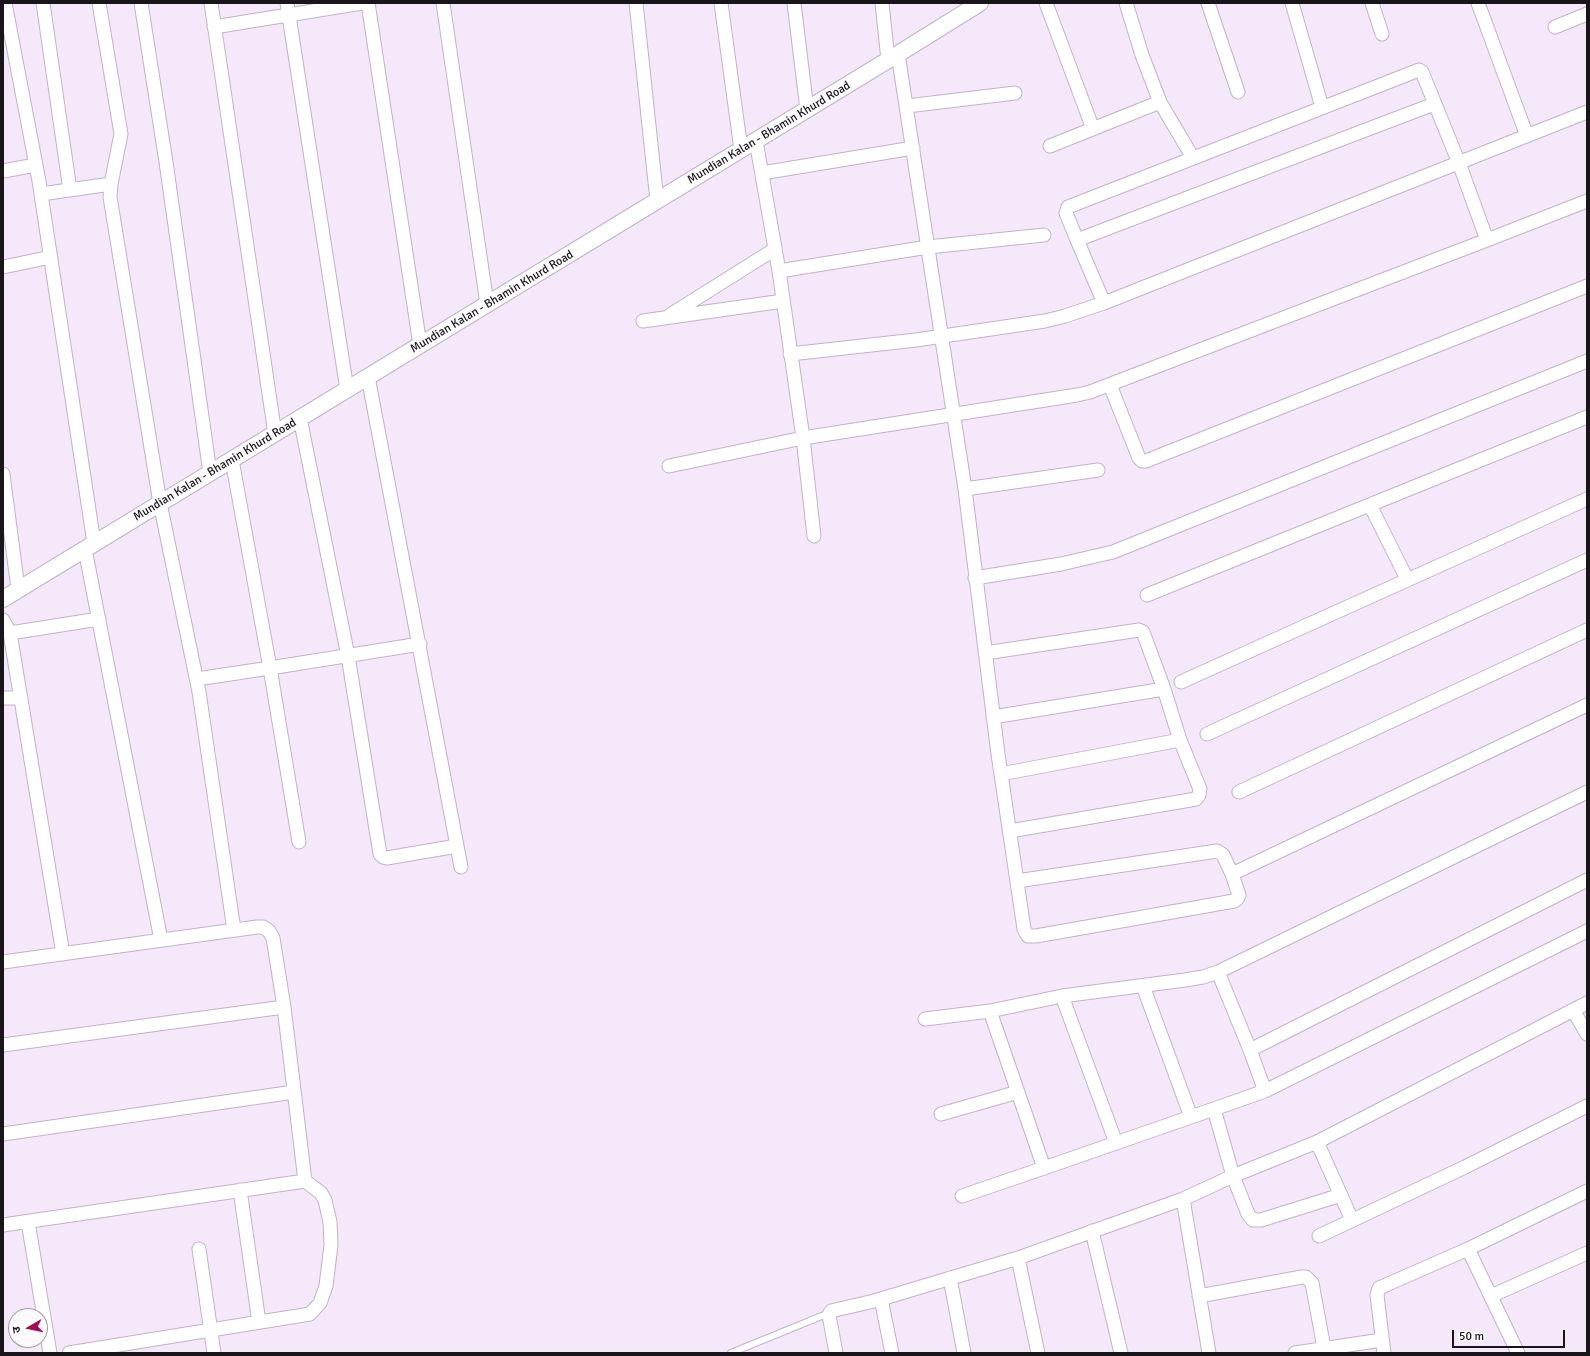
<!DOCTYPE html>
<meta charset="utf-8">
<style>
body{margin:0}
#map{position:relative;width:1590px;height:1356px;overflow:hidden;background:#f6e8fb;font-family:Signika,"Noto Sans Devanagari",sans-serif}
canvas{display:block}
.frame{position:absolute;inset:0;border:4px solid #1a151b;pointer-events:none}
.north{position:absolute;left:8px;top:1308px;width:40px;height:40px;box-sizing:border-box;background:#fcfafd;border:1px solid #a29ea3;border-radius:50%;rotate:261deg;font-size:11px;font-weight:700;line-height:16px;text-align:center;color:#1a151b}
.north::after{content:'';display:block;margin:auto;width:14px;height:18px;background:#9f0d55;clip-path:polygon(50% 0,100% 100%,50% 72%,0 100%)}
.scale{position:absolute;left:1452px;top:1330px;width:113px;height:18px;box-sizing:border-box;border:2px solid #1a151b;border-top:0;padding-left:5px;font-size:12px;line-height:14px;white-space:nowrap;color:#1a151b;-webkit-text-stroke:3px #fcfafd;paint-order:stroke}
</style>
<div id="map">
<canvas width="1590" height="1356"></canvas>
<div class="frame"></div>
<div class="north">उ</div>
<div class="scale">50 m</div>
</div>
<script>
const g = document.querySelector('canvas').getContext('2d');
g.lineJoin = 'round';
function shape(rows) {
  const path = new Path2D();
  for (const r of rows) {
    path.moveTo(r[0], r[1]);
    for (let i = 2; i < r.length; i += 2) path.lineTo(r[i], r[i + 1]);
  }
  return path;
}
function strokePath(path, color, width, dash) {
  g.strokeStyle = color;
  g.lineWidth = width;
  g.lineCap = dash ? 'butt' : 'round';
  g.setLineDash(dash || []);
  g.stroke(path);
}
function drawText(font, color, halo, rows, align = 'center') {
  g.font = font + ' Signika,sans-serif';
  g.lineWidth = 3;
  g.setLineDash([]);
  g.textBaseline = 'middle';
  g.strokeStyle = halo;
  g.fillStyle = color;
  for (const [text, x, y, turn = 0] of rows) {
    g.save();
    g.translate(x, y);
    g.rotate((+turn || 0) * Math.PI / 180);
    g.textAlign = isNaN(turn) ? turn : align;
    if (halo) g.strokeText(text, 0, 0);
    g.fillText(text, 0, 0);
    g.restore();
  }
}
const service = shape([
 [731,1353,829,1313]
]);
const minor = shape([
 [5,3,39,181,94,543],
 [43,3,70,190],
 [99,3,121,134,111,184,110,197,160,503,199,692,234,930],
 [141,3,166,162,210,473],
 [211,3,275,434],
 [287,3,347,390],
 [368,3,420,345],
 [443,3,487,304],
 [636,3,657,201],
 [721,3,741,150],
 [794,3,807,110],
 [882,3,888,60],
 [1046,3,1093,129],
 [1126,3,1142,55,1160,102,1193,158],
 [1208,3,1238,92],
 [1292,3,1322,107],
 [1372,3,1382,34],
 [1478,3,1527,136],
 [214,27,362,3],
 [1555,27,1587,14],
 [898,54,965,489,998,754,1024,929,1026,933,1028,936,1036,936,1234,901,1237,899,1239,895,1232,874,1223,855,1217,851,1017,881],
 [907,106,1015,93],
 [756,141,779,271,803,438,814,536],
 [1050,146,1160,102],
 [3,171,36,165],
 [762,173,913,148],
 [41,194,111,184],
 [1077,240,1066,213,1068,207,1419,70,1422,72,1459,163,1487,240],
 [3,267,51,257],
 [779,271,928,247,1044,235],
 [1104,303,1077,240,1434,104],
 [670,315,775,249],
 [643,321,783,301],
 [790,354,916,340,1045,321,1065,316,1104,303,1587,112],
 [368,377,461,867],
 [1110,385,1139,458,1142,461,1146,461,1587,286],
 [300,418,348,656,380,854,383,857,387,858,457,846],
 [232,460,270,668,299,842],
 [669,466,803,438,1077,395,1090,392,1487,240,1587,201],
 [3,474,18,589],
 [965,489,1098,470],
 [1370,505,1407,579],
 [85,549,161,940],
 [975,578,1061,564,1113,552,1587,361],
 [1147,595,1587,417],
 [3,620,10,633,63,954],
 [10,633,99,619],
 [985,653,1139,630,1143,632,1164,689,1180,740,1200,789,1199,795,1196,799,1010,831],
 [197,679,270,668,420,644],
 [1181,682,1587,499],
 [3,698,21,698],
 [993,717,1164,689],
 [1207,734,1587,560],
 [1001,774,1180,740],
 [1239,792,1587,630],
 [1232,874,1587,705],
 [3,962,257,927,263,927,269,931,273,938,284,1007,305,1181,3,1225],
 [1143,986,1191,1117,1265,1091,1250,1050,1218,972],
 [1573,1010,1587,1034],
 [990,1011,1044,1168,1116,1143,1062,996],
 [925,1019,990,1011,1062,996,1185,980,1203,977,1218,972,1587,792],
 [3,1045,284,1007],
 [1250,1050,1587,880],
 [1265,1091,1587,931],
 [1214,1109,1233,1176,1248,1214,1253,1220,1261,1220,1341,1195],
 [941,1114,1018,1092],
 [3,1134,294,1092],
 [1317,1142,1352,1220],
 [1116,1143,1191,1117],
 [240,1190,259,1322],
 [962,1196,1044,1168],
 [1183,1199,1209,1353],
 [28,1222,50,1353],
 [1092,1231,1121,1353],
 [1319,1236,1465,1167,1587,1106],
 [199,1249,214,1353],
 [1468,1249,1518,1353],
 [1018,1258,1038,1353],
 [950,1278,964,1353],
 [1199,1296,1302,1277,1306,1277,1312,1283,1324,1348],
 [1491,1296,1587,1253],
 [881,1299,892,1353],
 [69,1353,310,1314,320,1303,326,1286,331,1245,330,1222,325,1200,321,1193,305,1181],
 [836,1353,829,1315,831,1311,874,1301,1018,1258,1183,1199,1233,1176,1317,1142,1587,1003],
 [1295,1353,1382,1340],
 [1384,1353,1377,1295,1379,1288,1468,1249,1587,1191]
]);
const tertiary = shape([
 [3,599,898,54,980,3]
]);
strokePath(service, '#c0b3c6', 8);
strokePath(minor, '#c0b3c6', 15);
strokePath(tertiary, '#c0b3c6', 18);
strokePath(service, '#fff', 6);
strokePath(minor, '#fff', 13);
strokePath(tertiary, '#fff', 16);
drawText('12px', '#1a151b', '#fcfafd', [
 ["Mundian Kalan - Bhamin Khurd Road",769,133,-31],
 ["Mundian Kalan - Bhamin Khurd Road",492,302,-31],
 ["Mundian Kalan - Bhamin Khurd Road",215,470,-31]
]);
</script>
